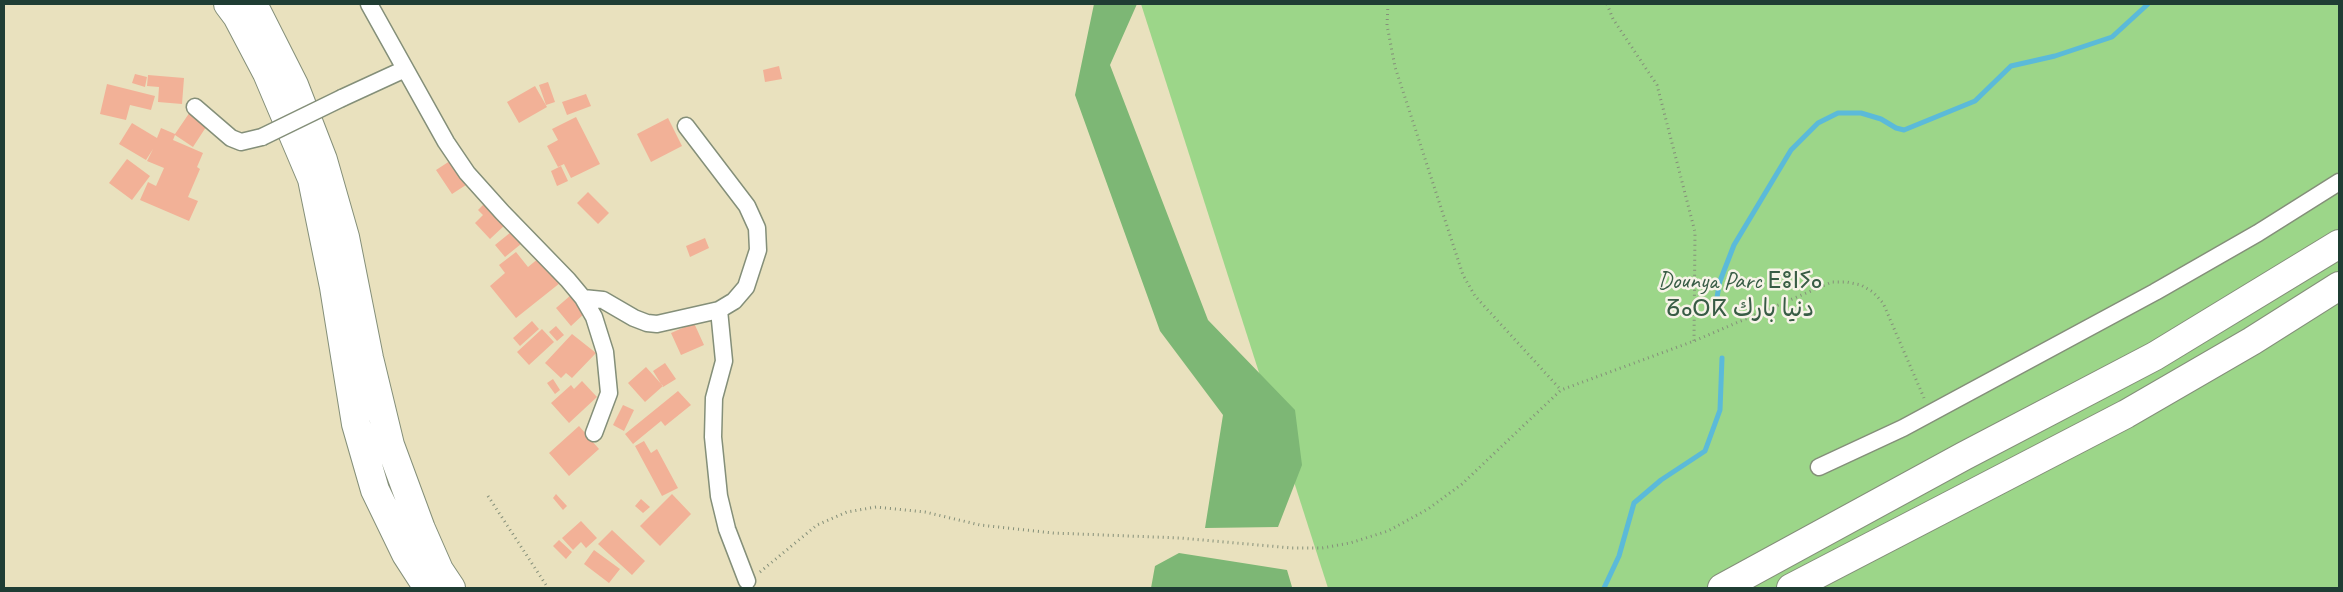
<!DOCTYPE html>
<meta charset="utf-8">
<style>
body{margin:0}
#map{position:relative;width:2343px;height:592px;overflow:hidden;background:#e9e1be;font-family:Caveat,sans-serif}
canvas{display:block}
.frame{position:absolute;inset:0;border:5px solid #1f3d34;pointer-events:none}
</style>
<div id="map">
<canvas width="2343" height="592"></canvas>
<div class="frame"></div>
</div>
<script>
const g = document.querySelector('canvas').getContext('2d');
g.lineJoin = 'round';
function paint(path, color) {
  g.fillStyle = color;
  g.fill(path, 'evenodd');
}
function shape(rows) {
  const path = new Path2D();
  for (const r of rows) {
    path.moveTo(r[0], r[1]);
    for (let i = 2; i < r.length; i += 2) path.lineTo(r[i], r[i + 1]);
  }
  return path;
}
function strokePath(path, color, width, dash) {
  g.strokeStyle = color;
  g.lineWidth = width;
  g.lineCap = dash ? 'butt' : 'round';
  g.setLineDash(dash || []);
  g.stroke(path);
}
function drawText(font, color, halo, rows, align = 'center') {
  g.font = font + ' Caveat,"Playpen Sans Arabic","Noto Sans Tifinagh",sans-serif';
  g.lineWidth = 5;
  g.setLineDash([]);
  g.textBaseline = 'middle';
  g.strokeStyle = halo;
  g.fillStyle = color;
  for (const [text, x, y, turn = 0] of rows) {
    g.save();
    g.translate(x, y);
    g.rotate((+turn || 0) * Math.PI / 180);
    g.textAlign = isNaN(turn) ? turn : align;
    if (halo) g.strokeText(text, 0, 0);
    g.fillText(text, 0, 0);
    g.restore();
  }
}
paint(shape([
 [1141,4,2339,4,2339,588,1328,588]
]), '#9cd689');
paint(shape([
 [1094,4,1137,4,1110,65,1208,320,1295,410,1302,465,1278,527,1205,528,1223,415,1160,331,1075,95],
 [1179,553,1287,570,1292,587,1151,588,1155,566]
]), '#7db775');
strokePath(shape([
 [1715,308,1720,281,1734,245,1791,150,1818,123,1838,113,1861,113,1881,119,1896,128,1904,130,1975,101,2011,66,2055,56,2112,37,2148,4],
 [1604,588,1619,556,1634,503,1661,480,1705,451,1720,410,1722,358]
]), '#5bbad9', 5);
paint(shape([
 [779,66,782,79,765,82,763,70],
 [135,74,147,77,145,87,132,83],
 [148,75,184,78,182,104,158,102,159,87,147,86],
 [548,82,555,102,546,105,539,85],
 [107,84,155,96,151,110,130,105,126,120,100,114],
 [535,86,547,107,519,123,507,102],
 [586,94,591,106,567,115,562,102],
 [190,112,208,124,193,147,175,135,173,140,203,153,197,167,200,169,188,197,198,201,189,221,140,200,148,182,156,186,164,168,147,161,153,149,146,160,119,144,132,123,157,138,161,128,175,134],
 [576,117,600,164,571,178,564,164,558,167,547,146,558,140,552,129],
 [668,118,682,146,651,162,637,134],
 [127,159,150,176,132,200,109,183],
 [453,159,469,183,452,194,436,170],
 [561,166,568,181,557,186,551,171],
 [588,192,609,213,598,224,577,203],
 [486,202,506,224,490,239,475,223,483,215,478,210],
 [511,232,521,244,505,257,495,245],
 [705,238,709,248,690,257,686,246],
 [516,252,528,267,539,258,560,283,516,318,490,286,505,273,499,265],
 [571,295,586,312,571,326,556,308],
 [532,321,539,329,520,346,513,338],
 [694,323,704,345,681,355,671,333],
 [556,326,564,335,557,341,549,332],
 [542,329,554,342,529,365,517,352],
 [572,334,596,353,572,378,566,373,561,378,545,363],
 [665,363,676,379,663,387,653,371],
 [646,367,663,386,645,402,628,383],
 [553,379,560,390,555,394,547,383],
 [582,381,597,397,569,423,551,403,571,385,574,389],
 [678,391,691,405,665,426,661,421,633,444,625,434],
 [623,405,634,410,624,431,613,425],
 [579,426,599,449,569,476,549,453],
 [644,441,651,453,657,449,678,488,662,496,635,446],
 [556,494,567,506,563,510,553,498],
 [672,494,691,514,660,546,640,526],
 [641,499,650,507,643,513,635,506],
 [581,521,597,538,586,548,581,542,573,550,562,538],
 [612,530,645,561,632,575,598,544],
 [559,540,572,552,566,559,553,546],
 [594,550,620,569,609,583,584,564]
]), '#f2b197');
const street = shape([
 [369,4,446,142,467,173,502,212,568,280,583,298,594,317,605,352,609,393,594,433],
 [342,98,405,69],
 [195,107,231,138,241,142,262,137],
 [583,298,603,300,634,318,647,323,657,324,719,310,734,301,746,287,758,250,757,228,747,206,686,126],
 [719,310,724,361,714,398,713,437,719,496,727,529,747,581],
 [1819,467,1903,428,2155,292,2258,233,2339,182]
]);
const highway = shape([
 [228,4,237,16,267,73,312,179,334,287,356,424,375,490,406,554,428,588],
 [253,4,294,85,323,160,345,237,369,358,390,445,421,529,439,570,451,588],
 [1722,588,1964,456,2155,356,2339,244],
 [1791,588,2126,414,2252,341,2339,286]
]);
strokePath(street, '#848f79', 19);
strokePath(highway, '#848f79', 30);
strokePath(shape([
 [1388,4,1387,25,1395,67,1463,275,1475,296,1561,390],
 [1607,4,1613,19,1657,85,1695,232,1694,341],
 [488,496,548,588],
 [760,572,817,525,847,512,876,507,925,512,980,525,1053,533,1180,538,1292,548,1322,548,1350,543,1388,531,1428,509,1462,484,1561,390,1694,341,1832,282,1847,282,1861,285,1873,292,1883,303,1924,398]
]), '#848f79', 3, [1, 4]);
strokePath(street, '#fff', 16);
strokePath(highway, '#fff', 28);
const streetBridge = shape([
 [262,137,342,98]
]);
strokePath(streetBridge, '#848f79', 19, []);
strokePath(streetBridge, '#fff', 16);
drawText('24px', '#385c45', '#f7f3e8', [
 ["Dounya Parc ⴹⵓⵏⵢⴰ",1740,282],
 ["ⵒⴰⵔⴽ دنيا بارك",1740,310]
]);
</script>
